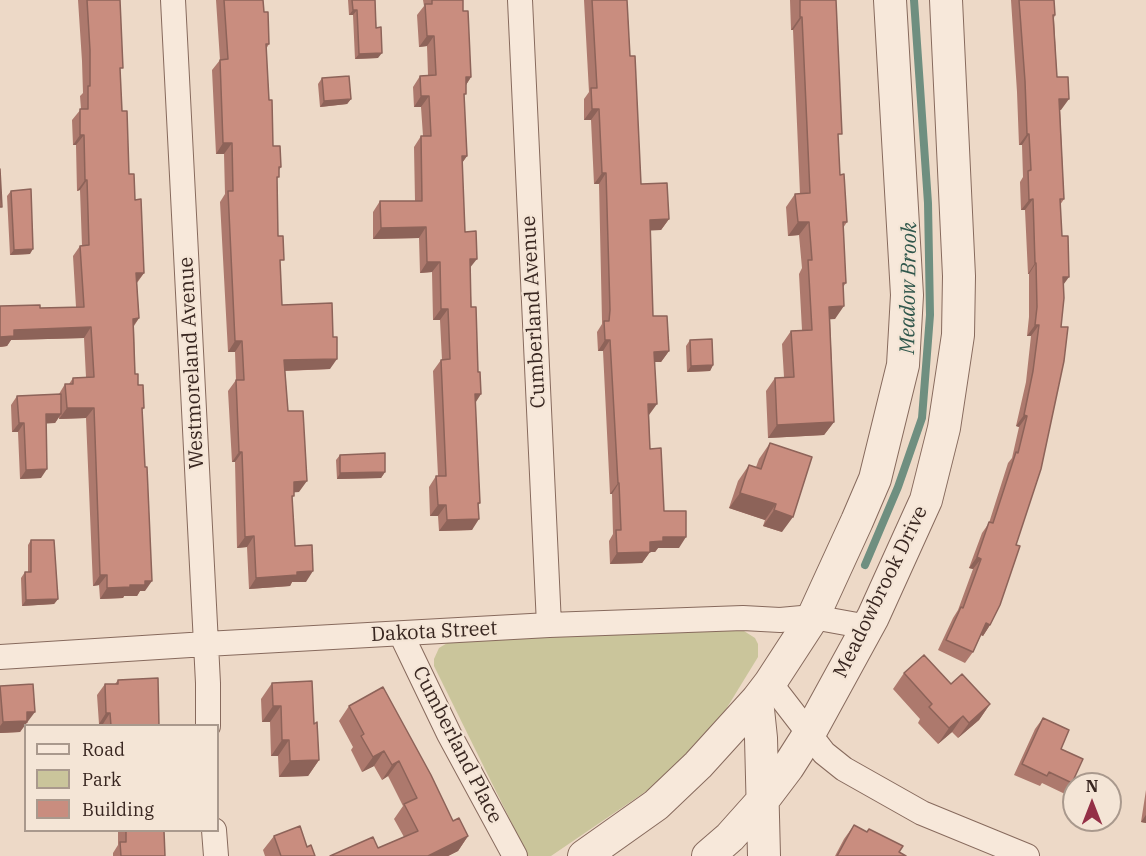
<!DOCTYPE html>
<style>
body{margin:0}
#map{position:relative;width:1146px;height:856px;overflow:hidden;background:#edd9c7;font-family:"IBM Plex Serif",serif}
canvas{display:block}
.legend{position:absolute;left:24px;top:724px;width:195px;height:108px;box-sizing:border-box;background:#f4e5d6;border:2px solid #a9998d;margin:0;padding:8px 10px;list-style:none;font-size:18px;color:#382620}
.legend li{display:flex;align-items:center;gap:12px;height:30px}
.legend b{width:30px;border:2px solid #a9998d}
.north{position:absolute;left:1062px;top:772px;width:60px;height:60px;box-sizing:border-box;background:#f4e5d6;border:2px solid #a9998d;border-radius:50%;rotate:0deg;font-size:16px;font-weight:700;line-height:24px;text-align:center;color:#382620}
.north::after{content:'';display:block;margin:auto;width:21px;height:27px;background:#943047;clip-path:polygon(50% 0,100% 100%,50% 72%,0 100%)}
</style>
<div id="map">
<canvas width="1146" height="856"></canvas>
<ul class="legend">
<li><b style="height:8px;background:#f7e8da"></b>Road</li>
<li><b style="height:16px;background:#cac59b"></b>Park</li>
<li><b style="height:16px;background:#c98d7f"></b>Building</li>
</ul>
<div class="north">N</div>
</div>
<script>
const g = document.querySelector('canvas').getContext('2d');
g.lineJoin = 'round';
function paint(path, color) {
  g.fillStyle = color;
  g.fill(path, 'evenodd');
}
function shape(rows) {
  const path = new Path2D();
  for (const r of rows) {
    path.moveTo(r[0], r[1]);
    for (let i = 2; i < r.length; i += 2) path.lineTo(r[i], r[i + 1]);
  }
  return path;
}
function strokePath(path, color, width, dash) {
  g.strokeStyle = color;
  g.lineWidth = width;
  g.lineCap = dash ? 'butt' : 'round';
  g.setLineDash(dash || []);
  g.stroke(path);
}
function drawText(font, color, halo, rows, align = 'center') {
  g.font = font + ' "IBM Plex Serif",serif';
  g.lineWidth = 4.5;
  g.setLineDash([]);
  g.textBaseline = 'middle';
  g.strokeStyle = halo;
  g.fillStyle = color;
  for (const [text, x, y, turn = 0] of rows) {
    g.save();
    g.translate(x, y);
    g.rotate((+turn || 0) * Math.PI / 180);
    g.textAlign = isNaN(turn) ? turn : align;
    if (halo) g.strokeText(text, 0, 0);
    g.fillText(text, 0, 0);
    g.restore();
  }
}
paint(shape([
 [737,629,744,631,755,638,758,644,758,657,720,719,670,775,551,856,528,856,434,666,434,659,439,648,449,642,593,631]
]), '#cac59b');
strokePath(shape([
 [865,565,898,487,922,418,930,315,928,203,914,0]
]), '#6f8f80', 8);
const minor = shape([
 [173,0,208,683,208,726],
 [520,0,549,625],
 [401,634,449,734,515,856],
 [0,657,206,644,549,625,743,618,780,620,813,617,868,627],
 [770,683,824,753,844,769,922,813,1027,856],
 [214,830,216,856]
]);
const tertiary = shape([
 [757,700,761,738,764,856],
 [584,856,656,805,698,765,757,700,770,683,813,617,857,521,875,479,903,365,907,295,890,0],
 [708,856,730,837,763,800,788,767,809,734,873,617,926,500,944,428,958,335,959,276,946,0]
]);
strokePath(minor, '#876a5d', 26);
strokePath(tertiary, '#876a5d', 34);
strokePath(minor, '#f7e8da', 24);
strokePath(tertiary, '#f7e8da', 32);
paint(shape([
 [78,0,120,0,120,72,122,111,129,174,135,200,144,273,137,283,139,318,134,326,135,374,144,408,142,410,145,591,140,591,137,596,124,596,123,598,100,599,99,585,93,586,86,418,59,419,59,417,55,423,46,423,41,478,20,479,18,432,12,432,11,405,17,396,59,394,65,384,69,384,73,378,86,377,84,338,11,340,7,346,0,347,40,308,76,307,73,256,80,246,82,246,80,190,77,191,76,145,73,145,72,120,81,109,80,96,83,93,82,61],
 [216,0,263,0,264,12,269,44,266,49,269,100,273,146,281,167,279,170,277,180,278,236,282,305,330,369,285,371,288,411,299,492,294,492,292,499,295,546,306,582,292,582,290,586,249,589,247,547,237,548,235,462,232,462,228,391,236,380,235,352,228,352,220,202,225,194,224,154,216,154,212,70,220,60],
 [348,0,375,0,378,58,355,59,353,15,349,15],
 [423,0,463,0,463,11,471,77,466,85,464,97,467,156,462,163,465,232,470,268,475,403,480,503,478,505,472,530,439,531,438,516,430,516,429,487,436,476,438,476,433,371,441,360,442,360,440,320,433,320,432,272,420,273,419,238,373,239,373,212,380,201,415,201,414,147,421,136,423,136,421,107,414,107,413,87,420,76,428,75,427,46,419,47,417,15,424,6],
 [584,0,627,0,630,56,641,184,669,219,661,230,650,230,653,316,669,351,661,362,654,362,649,415,650,449,664,511,679,548,658,548,655,552,650,552,642,563,610,564,609,541,613,534,612,494,610,494,603,351,598,351,597,332,602,324,602,321,599,184,594,184,591,120,584,120,584,99,589,92],
 [790,0,836,0,838,139,840,175,847,222,843,228,846,283,843,287,835,319,830,319,834,422,824,435,768,438,766,391,775,378,784,377,782,344,791,331,802,330,799,274,802,268,799,235,788,236,786,207,795,194,800,194,793,30,791,30],
 [1011,0,1054,0,1055,15,1054,18,1057,77,1061,110,1060,110,1064,199,1060,205,1063,284,990,625,983,636,981,635,973,652,965,663,938,650,953,618,958,610,973,569,969,568,982,533,989,523,1008,463,1012,458,1019,427,1016,426,1026,382,1031,336,1027,336,1029,317,1029,274,1028,274,1025,210,1021,210,1020,182,1023,177,1022,145,1019,145,1017,92],
 [322,78,351,99,347,104,320,107,318,84],
 [11,191,30,254,10,255,7,196],
 [690,340,713,365,710,371,687,372,686,346],
 [770,443,782,532,763,526,765,520,729,508,738,481,749,465,756,467,759,459],
 [340,455,385,472,381,478,337,479,336,460],
 [31,540,58,599,54,604,22,606,21,578,25,572,28,572,28,545],
 [904,673,951,684,990,704,979,720,958,738,952,732,938,744,918,723,920,719,893,689],
 [118,680,159,726,103,726,103,724,99,724,97,695,105,684,115,684],
 [272,683,314,724,319,760,308,776,279,777,278,756,271,756,270,722,262,722,261,699],
 [0,686,28,723,26,723,20,732,0,733],
 [349,706,468,836,458,851,448,856,330,856,378,848,404,837,394,819,403,806,388,776,382,780,374,766,362,772,351,750,353,747,339,721],
 [1043,718,1061,749,1072,783,1065,794,1042,783,1040,786,1014,775,1035,729],
 [1146,790,1146,823,1141,822],
 [854,825,899,852,906,856,835,856,844,839],
 [118,831,156,831,165,856,113,856,113,853,118,845],
 [274,836,307,847,315,856,265,856,263,850]
]), '#ad796d');
paint(shape([
 [353,10,357,10,353,15,349,15],
 [800,17,802,17,793,30,791,30],
 [427,36,434,36,427,46,419,47],
 [382,53,378,58,355,59,359,54],
 [466,77,471,77,464,88],
 [421,96,429,96,421,107,414,107],
 [351,99,347,104,320,107,324,101],
 [1059,99,1069,99,1061,110,1052,110],
 [592,109,599,109,591,120,584,120],
 [1027,134,1029,134,1022,145,1019,145],
 [80,135,84,135,76,145,73,145],
 [223,143,232,143,224,154,216,154],
 [462,156,467,156,459,167],
 [602,173,606,173,599,184,594,184],
 [85,180,87,180,80,190,77,191],
 [1033,199,1025,210,1021,210,1029,200],
 [669,219,661,230,642,231,650,220],
 [798,222,809,222,799,235,788,236],
 [426,227,419,238,373,239,381,228],
 [33,249,30,254,10,255,14,250],
 [470,259,477,259,469,269],
 [427,262,440,262,432,272,420,273],
 [1035,263,1036,263,1029,274,1028,274],
 [136,273,144,273,136,283],
 [1063,277,1069,277,1061,288],
 [844,306,835,319,820,320,829,307],
 [441,309,448,309,440,320,433,320],
 [139,318,131,329,133,319],
 [1035,325,1039,325,1031,336,1027,336],
 [91,327,84,338,11,340,7,346,0,347,0,337,14,330],
 [605,340,610,340,603,351,598,351],
 [235,341,242,341,235,352,228,352],
 [669,351,661,362,646,362,654,352],
 [337,359,330,369,277,371,284,360],
 [713,365,710,371,687,372,691,366],
 [475,394,481,394,474,405],
 [648,404,657,404,649,415],
 [67,408,94,408,86,418,59,419],
 [46,414,61,414,55,423,40,424],
 [1024,415,1027,416,1019,427,1016,426],
 [834,422,824,435,768,438,777,425],
 [19,423,24,423,18,432,12,432],
 [239,452,242,452,235,462,232,462],
 [47,469,41,478,20,479,26,470],
 [385,472,381,478,337,479,340,473],
 [307,481,299,492,286,493,294,482],
 [618,483,619,483,612,494,610,494],
 [740,493,776,504,765,520,729,508],
 [438,505,446,505,438,516,430,516],
 [774,510,793,517,782,532,763,526],
 [479,519,472,530,439,531,447,520],
 [254,536,247,547,237,548,245,537],
 [663,537,686,537,679,548,658,548,655,552,642,552,650,542],
 [650,552,642,563,610,564,617,553],
 [977,557,981,559,973,569,969,568],
 [313,571,306,582,292,582,290,586,249,589,256,578,297,572],
 [100,575,107,575,99,585,93,586],
 [145,581,152,581,145,591,140,591,137,596,124,596,123,598,100,599,107,588,130,585],
 [58,599,54,604,22,606,26,600],
 [986,623,990,625,983,636,979,634],
 [990,704,979,720,958,738,969,723],
 [273,706,281,706,270,722,262,722],
 [27,712,35,712,20,732,0,733,0,726,3,722],
 [106,713,110,713,103,724,99,724],
 [963,716,952,732,938,744,949,728],
 [282,740,289,740,278,756,271,756],
 [384,751,374,766,362,772,373,757],
 [319,760,308,776,279,777,290,761],
 [399,761,388,776,382,780,392,765],
 [1146,815,1146,823,1141,822],
 [468,836,458,851,448,856,428,856]
]), '#8d6359');
const building = shape([
 [87,0,120,0,123,68,120,68,122,111,127,111,129,174,134,174,135,200,141,199,144,273,136,273,139,318,133,319,135,374,138,374,138,385,143,385,144,408,142,408,145,467,147,467,152,581,145,581,145,585,130,585,130,587,107,588,107,575,100,575,94,408,67,408,65,384,73,384,73,378,94,377,91,327,14,330,14,336,0,337,0,306,40,305,40,308,84,307,80,246,89,245,87,180,85,180,84,135,80,135,80,109,88,109,88,86,90,86,90,50,87,0],
 [224,0,263,0,264,12,268,12,269,44,266,44,269,100,272,100,273,146,280,146,281,167,279,167,279,177,277,177,278,236,283,236,284,260,280,260,282,305,332,303,333,337,337,337,337,359,284,360,288,411,303,411,307,481,294,482,294,496,292,496,295,546,312,545,313,571,297,572,297,575,256,578,254,536,245,537,242,452,239,452,236,380,244,380,242,341,235,341,228,191,233,191,232,143,223,143,220,60,228,59,224,0],
 [352,0,375,0,376,28,381,27,382,53,359,54,357,10,353,10,352,0],
 [432,0,463,0,463,11,468,11,471,77,466,77,466,94,464,94,467,156,462,156,465,232,476,231,477,259,470,259,471,307,476,307,478,372,480,372,481,394,475,394,480,503,478,503,479,519,447,520,446,505,438,505,436,476,446,476,441,360,450,359,448,309,441,309,440,262,427,262,426,227,381,228,380,201,422,201,421,136,431,136,429,96,421,96,420,76,436,75,434,36,427,36,425,4,432,4,432,0],
 [592,0,627,0,630,56,635,56,641,184,667,183,669,219,650,220,653,316,667,316,669,351,654,352,657,404,648,404,650,449,661,448,664,511,686,511,686,537,663,537,663,541,650,542,650,552,617,553,616,530,621,530,619,483,618,483,610,340,605,340,604,321,609,321,610,310,606,173,602,173,599,109,592,109,591,88,597,88,592,0],
 [800,0,836,0,842,134,838,134,840,175,844,174,847,222,843,222,846,283,843,283,844,306,829,307,834,422,777,425,775,378,794,377,791,331,812,330,808,260,812,260,809,222,798,222,795,194,810,193,802,17,800,17,800,0],
 [1019,0,1054,0,1055,15,1053,15,1057,77,1068,77,1069,99,1059,99,1064,199,1060,199,1062,236,1068,236,1069,277,1063,277,1064,298,1061,327,1068,327,1064,361,1041,469,1016,545,1020,546,1000,605,990,625,986,623,973,652,946,640,961,607,963,608,981,559,977,557,989,522,993,523,1016,452,1018,453,1027,416,1024,415,1033,371,1039,325,1035,325,1037,307,1036,263,1035,263,1033,199,1029,200,1028,171,1031,170,1029,134,1027,134,1025,81,1019,0],
 [349,76,351,99,324,101,322,78,349,76],
 [0,169,2,207,0,207,0,169],
 [31,189,33,249,14,250,11,191,31,189],
 [712,339,713,365,691,366,690,340,712,339],
 [61,394,61,414,46,414,47,469,26,470,24,423,19,423,17,396,61,394],
 [770,443,812,457,793,517,774,510,776,504,740,493,749,465,761,469,770,443],
 [385,453,385,472,340,473,340,455,385,453],
 [31,540,54,540,58,599,26,600,25,572,31,572,31,540],
 [924,655,951,684,962,674,990,704,969,723,963,716,949,728,929,707,932,704,904,673,924,655],
 [158,678,159,726,111,726,110,713,106,713,105,684,118,684,118,680,158,678],
 [312,681,314,724,317,722,319,760,290,761,289,740,282,740,281,706,273,706,272,683,312,681],
 [33,684,35,712,27,712,27,721,3,722,0,686,33,684],
 [383,687,431,775,453,821,459,818,468,836,428,856,330,856,373,837,378,848,418,831,404,804,417,798,399,761,392,765,384,751,373,757,361,736,364,734,349,706,383,687],
 [1043,718,1069,730,1061,749,1083,759,1072,783,1049,772,1047,776,1022,764,1043,718],
 [854,825,867,832,869,829,903,846,899,852,906,856,837,856,854,825],
 [300,826,307,847,311,845,315,856,281,856,274,836,300,826],
 [126,831,164,831,165,856,121,856,120,842,126,842,126,831]
]);
paint(building, '#c98d7f');
strokePath(building, '#8d6359', 1.5);
drawText('20px', '#382620', '#f4e5d6', [
 ["Cumberland Avenue",534,312,-93],
 ["Westmoreland Avenue",192,363,-93],
 ["Meadowbrook Drive",881,592,-64],
 ["Dakota Street",434,632,-3],
 ["Cumberland Place",457,745,63]
]);
drawText('italic 21px', '#30574c', '#f4e5d6', [
 ["Meadow Brook",909,288,-89]
]);
</script>
